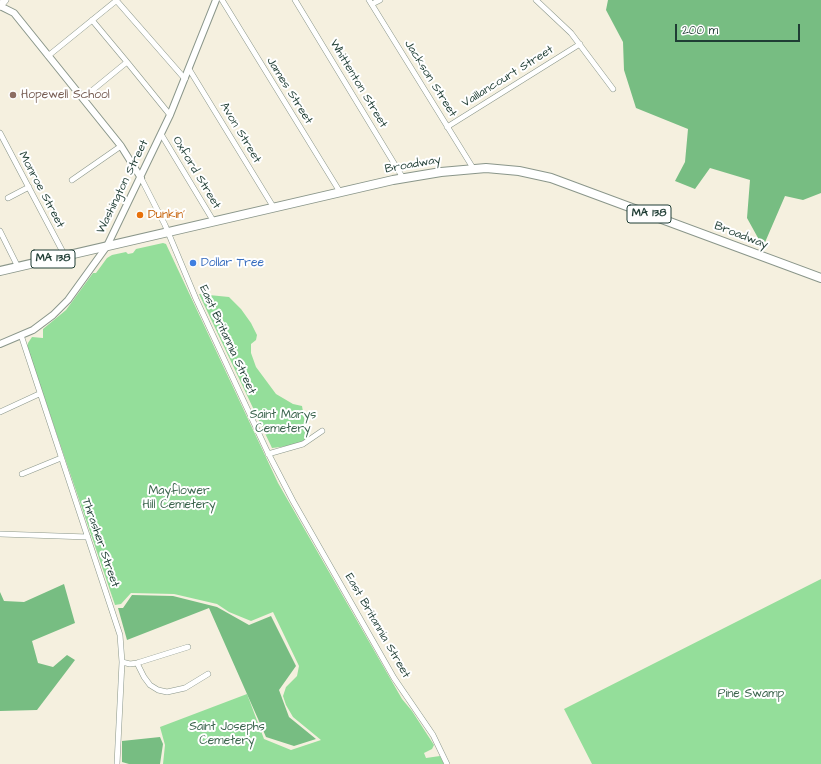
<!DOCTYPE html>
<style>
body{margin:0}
#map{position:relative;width:821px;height:764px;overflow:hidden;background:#f5f0df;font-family:"Architects Daughter",sans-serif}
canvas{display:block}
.scale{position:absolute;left:675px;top:24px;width:125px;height:18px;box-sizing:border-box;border:2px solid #1f3d34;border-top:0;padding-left:5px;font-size:12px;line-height:14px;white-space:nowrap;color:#1f3d34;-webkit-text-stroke:3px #fff;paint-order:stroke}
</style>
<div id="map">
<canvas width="821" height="764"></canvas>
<div class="scale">200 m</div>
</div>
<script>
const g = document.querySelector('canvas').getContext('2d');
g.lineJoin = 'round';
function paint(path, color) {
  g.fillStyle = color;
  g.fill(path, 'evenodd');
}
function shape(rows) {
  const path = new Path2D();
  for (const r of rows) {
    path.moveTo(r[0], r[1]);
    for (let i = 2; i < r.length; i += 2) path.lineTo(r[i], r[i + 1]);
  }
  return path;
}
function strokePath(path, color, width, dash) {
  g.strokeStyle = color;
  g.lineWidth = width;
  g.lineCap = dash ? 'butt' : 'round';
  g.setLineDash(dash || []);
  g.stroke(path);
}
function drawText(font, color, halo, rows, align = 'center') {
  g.font = font + ' "Architects Daughter",sans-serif';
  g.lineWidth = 4;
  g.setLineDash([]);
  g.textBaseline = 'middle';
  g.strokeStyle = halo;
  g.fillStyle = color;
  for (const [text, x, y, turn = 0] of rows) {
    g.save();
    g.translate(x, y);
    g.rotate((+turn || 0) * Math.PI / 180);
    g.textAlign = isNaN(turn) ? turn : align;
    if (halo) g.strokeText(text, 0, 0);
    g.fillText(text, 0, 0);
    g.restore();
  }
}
paint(shape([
 [163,243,166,244,278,483,402,699,412,711,434,745,432,749,424,753,426,758,440,756,444,764,163,764,165,745,160,727,247,694,264,739,291,750,321,740,293,717,286,705,283,696,286,687,297,676,299,666,273,612,251,621,229,612,217,604,174,594,131,593,121,604,115,605,27,347,28,343,32,337,43,338,43,329,66,310,93,273,96,273,107,258,112,255,126,252,128,254,133,253,136,249],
 [199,294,229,297,241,309,251,323,257,335,256,340,251,344,251,353,256,367,276,394,293,404,302,406,308,440,297,445,272,448],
 [821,579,821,764,592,764,564,709]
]), '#94de9a');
paint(shape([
 [608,0,821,0,821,193,803,200,785,196,763,247,747,218,750,180,710,168,695,189,675,181,685,162,688,129,636,108,624,70,623,42,606,10],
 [64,584,75,623,32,641,38,663,53,667,67,655,75,660,37,710,0,711,0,592,4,601,24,602],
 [132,595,173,596,217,607,249,625,271,616,296,666,279,690,289,717,316,739,294,746,266,737,209,608,127,640,118,608,123,608],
 [160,737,163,744,160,764,129,764,122,762,122,741]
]), '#77bd82');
const minor = shape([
 [116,0,185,79],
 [222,0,340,192],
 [295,0,403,178],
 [369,0,473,168],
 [536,0,571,33,613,89],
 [372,4,380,0],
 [92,20,127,62],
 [48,56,117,0],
 [189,69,274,208],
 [83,98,127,62,170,115],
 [447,127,580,44],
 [0,133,65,256],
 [161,134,214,222],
 [141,178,165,225,196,299,267,451,293,501,394,678,433,735,447,764],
 [72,180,121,146],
 [8,198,29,187],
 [0,231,18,267],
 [21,335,120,635,122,662,117,764],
 [0,412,39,394],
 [268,454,303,444,322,431],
 [22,474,61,458],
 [0,534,88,537],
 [122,662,130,664,137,663,188,647],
 [137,663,144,677,150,685,158,690,167,692,185,688,208,674]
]);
const tertiary = shape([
 [0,6,14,13,121,146,141,178],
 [0,344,33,330,53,315,68,300,107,246,170,115,216,0]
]);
const secondary = shape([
 [0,6,5,0]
]);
const primary = shape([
 [0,271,393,180,441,172,486,168,519,171,551,178,821,278]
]);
strokePath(minor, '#8a968a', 6);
strokePath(tertiary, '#8a968a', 8);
strokePath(secondary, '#8a968a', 8);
strokePath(primary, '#8a968a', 10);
strokePath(minor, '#fff', 5);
strokePath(tertiary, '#fff', 6);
strokePath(secondary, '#fff', 7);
strokePath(primary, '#fff', 8);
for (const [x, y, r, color] of [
 [13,95,4,"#8d6e63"],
 [140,215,4,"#e8710a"],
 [193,263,4,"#3f7fe0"]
]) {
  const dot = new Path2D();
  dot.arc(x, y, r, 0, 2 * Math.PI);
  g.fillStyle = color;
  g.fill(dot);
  strokePath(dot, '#fff', 1.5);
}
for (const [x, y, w] of [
 [649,214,44],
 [53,259,44]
]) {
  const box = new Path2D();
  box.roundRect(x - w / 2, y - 9, w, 18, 3);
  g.fillStyle = '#fff';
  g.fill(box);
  strokePath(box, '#1f3d34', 1);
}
drawText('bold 11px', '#1f3d34', null, [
 ["MA 138",649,214],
 ["MA 138",53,259]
]);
drawText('12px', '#1f3d34', '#fff', [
 ["Vaillancourt Street",508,77,-32],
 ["Jackson Street",430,79,58],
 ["Whittenton Street",358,84,59],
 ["James Street",289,91,58],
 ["Avon Street",240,133,59],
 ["Broadway",413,165,-10],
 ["Oxford Street",196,173,59],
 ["Washington Street",123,187,-64],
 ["Monroe Street",41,190,62],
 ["Broadway",741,236,21],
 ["East Britannia Street",227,340,65],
 ["Thrasher Street",100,543,71],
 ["East Britannia Street",377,626,60]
]);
drawText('12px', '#785e54', '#fff', [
 ["Hopewell School",21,95]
], 'left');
drawText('12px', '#c56008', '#fff', [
 ["Dunkin'",148,215]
], 'left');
drawText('12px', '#366cbe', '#fff', [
 ["Dollar Tree",201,263]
], 'left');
drawText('12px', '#3c654e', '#fff', [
 ["Saint Marys",283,415],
 ["Cemetery",283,429],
 ["Mayflower",179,491],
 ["Hill Cemetery",179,505],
 ["Pine Swamp",751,694],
 ["Saint Josephs",227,727],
 ["Cemetery",227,741]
]);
</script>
